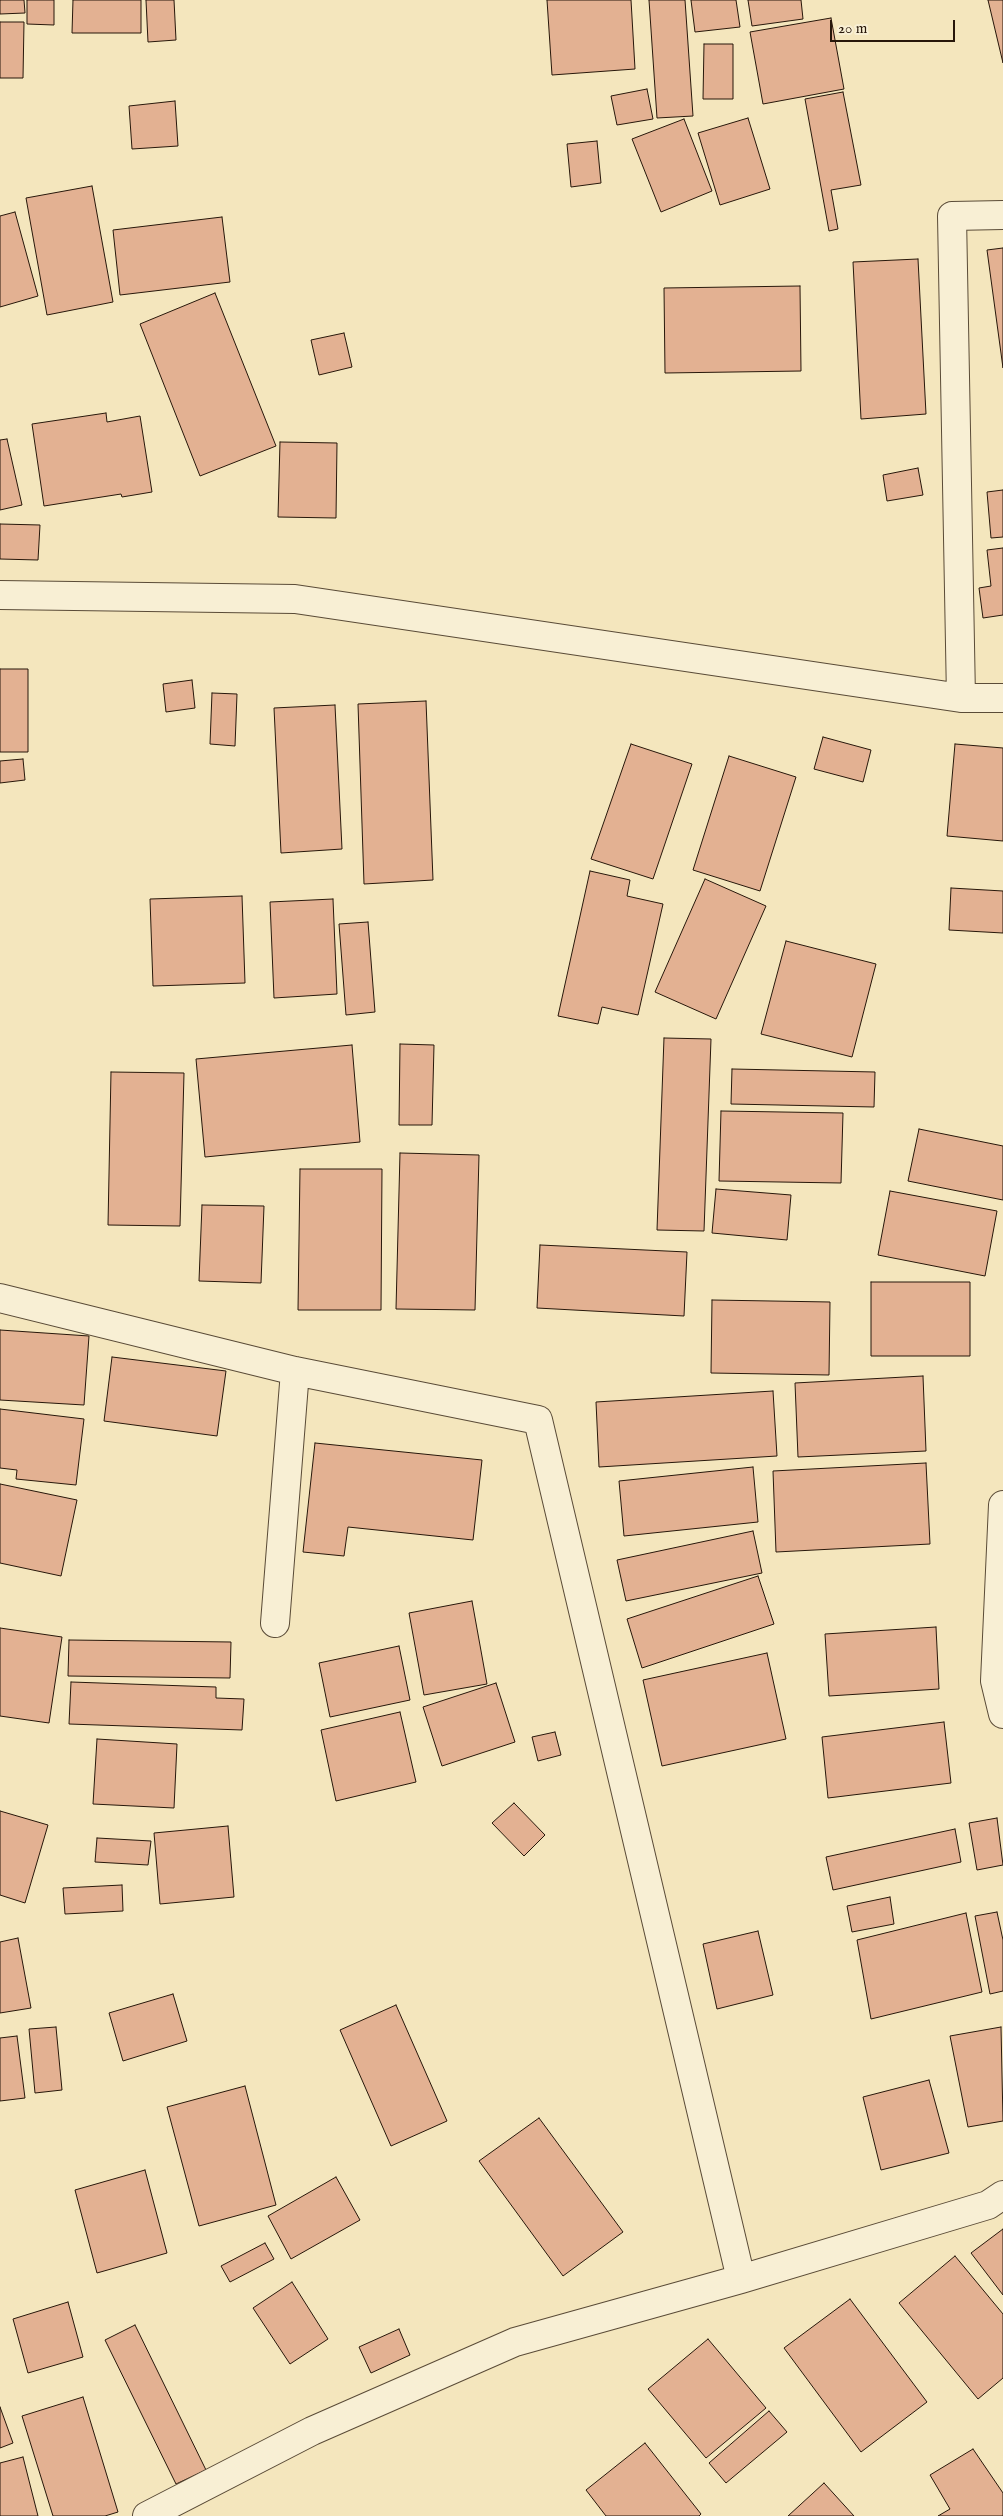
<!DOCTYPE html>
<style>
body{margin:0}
#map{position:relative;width:1003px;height:2516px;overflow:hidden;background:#f4e6bd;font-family:"IM FELL English",serif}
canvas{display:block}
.scale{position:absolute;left:830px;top:20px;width:125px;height:22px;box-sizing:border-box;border:2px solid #27170a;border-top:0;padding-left:6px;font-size:15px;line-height:18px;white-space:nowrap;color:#27170a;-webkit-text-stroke:4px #f8efd4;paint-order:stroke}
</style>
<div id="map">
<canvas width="1003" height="2516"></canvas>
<div class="scale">20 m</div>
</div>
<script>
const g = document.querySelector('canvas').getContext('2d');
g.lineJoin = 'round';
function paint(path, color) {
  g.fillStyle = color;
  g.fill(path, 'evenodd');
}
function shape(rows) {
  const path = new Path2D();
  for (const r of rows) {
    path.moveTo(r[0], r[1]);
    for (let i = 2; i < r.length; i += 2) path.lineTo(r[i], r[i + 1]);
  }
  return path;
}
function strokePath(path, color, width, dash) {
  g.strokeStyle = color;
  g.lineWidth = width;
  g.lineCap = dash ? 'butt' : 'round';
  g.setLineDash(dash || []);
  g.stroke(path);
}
const building = shape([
 [0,0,24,0,25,13,0,14,0,0],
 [27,0,54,0,54,25,27,24,27,0],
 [73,0,141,0,141,33,72,33,73,0],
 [146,0,174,0,176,40,148,42,146,0],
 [547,0,631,0,635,69,552,75,547,0],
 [649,0,685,0,693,116,657,118,649,0],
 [691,0,736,0,740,27,695,32,691,0],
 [748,0,801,0,803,19,752,26,748,0],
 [988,0,1003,0,1003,63,988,0],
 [831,18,844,89,763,104,750,32,831,18],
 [0,22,24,22,23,78,0,78,0,22],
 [704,44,733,44,733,99,703,99,704,44],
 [647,89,653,119,617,125,611,96,647,89],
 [843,92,861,185,831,190,838,229,829,231,805,99,843,92],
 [175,101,178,146,132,149,129,106,175,101],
 [748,118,770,189,720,205,698,133,748,118],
 [684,119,712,191,661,212,632,139,684,119],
 [597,141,601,183,571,187,567,144,597,141],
 [92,186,113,302,47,315,26,198,92,186],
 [15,212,38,296,0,307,0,216,15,212],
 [222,217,230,282,120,295,113,230,222,217],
 [1003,248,1003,368,987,250,1003,248],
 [918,259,926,414,861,419,853,262,918,259],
 [800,286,801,371,665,373,664,288,800,286],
 [215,293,276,446,200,476,140,324,215,293],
 [344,333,352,367,319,375,311,340,344,333],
 [106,413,107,422,140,416,152,492,122,497,121,494,44,506,32,424,106,413],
 [7,439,22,505,0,510,0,440,7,439],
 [280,442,337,443,336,518,278,517,280,442],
 [918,468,923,495,887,501,883,475,918,468],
 [1003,490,1003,537,991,538,987,492,1003,490],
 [0,524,40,525,38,560,0,559,0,524],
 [1003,548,1003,615,983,618,979,588,991,586,987,550,1003,548],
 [0,669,28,669,28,752,0,752,0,669],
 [192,680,195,708,166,712,163,684,192,680],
 [212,693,237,694,235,746,210,744,212,693],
 [426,701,433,880,364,884,358,704,426,701],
 [335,705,342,849,281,853,274,708,335,705],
 [823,737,871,750,863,782,814,769,823,737],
 [631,744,692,764,653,879,591,859,631,744],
 [955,744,1003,748,1003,841,947,836,955,744],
 [729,756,796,777,760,891,693,870,729,756],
 [23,759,25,780,0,783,0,761,23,759],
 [590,871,630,880,627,896,663,904,638,1015,602,1007,598,1024,558,1016,590,871],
 [705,879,766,906,716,1019,655,992,705,879],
 [951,888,1003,891,1003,933,949,930,951,888],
 [242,896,245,983,153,986,150,899,242,896],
 [333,899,337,994,274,998,270,902,333,899],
 [368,922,375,1012,346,1015,339,924,368,922],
 [786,941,876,964,852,1057,761,1034,786,941],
 [664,1038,711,1039,704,1231,657,1230,664,1038],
 [400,1044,434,1045,432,1125,399,1125,400,1044],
 [352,1045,360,1142,205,1157,196,1059,352,1045],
 [732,1069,875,1072,874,1107,731,1104,732,1069],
 [111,1072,184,1073,180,1226,108,1225,111,1072],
 [721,1111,843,1113,841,1183,719,1181,721,1111],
 [919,1129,1003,1146,1003,1200,908,1181,919,1129],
 [400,1153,479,1155,475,1310,396,1309,400,1153],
 [300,1169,382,1169,381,1310,298,1310,300,1169],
 [716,1189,791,1195,787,1240,712,1233,716,1189],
 [890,1191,997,1211,985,1276,878,1255,890,1191],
 [202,1205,264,1206,261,1283,199,1281,202,1205],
 [540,1245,687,1252,684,1316,537,1308,540,1245],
 [871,1282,970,1282,970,1356,871,1356,871,1282],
 [712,1300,830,1302,829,1375,711,1373,712,1300],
 [0,1330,89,1336,84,1405,0,1400,0,1330],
 [112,1357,226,1371,217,1436,104,1421,112,1357],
 [923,1376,926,1451,798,1457,795,1383,923,1376],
 [773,1391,777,1456,599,1467,596,1402,773,1391],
 [0,1409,84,1419,76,1485,16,1479,17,1470,0,1468,0,1409],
 [315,1443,482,1460,473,1540,348,1527,344,1556,303,1552,315,1443],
 [926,1463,930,1544,776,1552,773,1471,926,1463],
 [753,1467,758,1522,624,1536,619,1481,753,1467],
 [0,1484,77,1500,61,1576,0,1563,0,1484],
 [753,1531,762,1573,626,1601,617,1560,753,1531],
 [758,1576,774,1624,642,1668,627,1619,758,1576],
 [472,1601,487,1684,424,1695,409,1613,472,1601],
 [936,1627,939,1689,829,1696,825,1634,936,1627],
 [0,1628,62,1637,49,1723,0,1716,0,1628],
 [69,1640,231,1642,230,1678,68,1676,69,1640],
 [399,1646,410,1700,330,1717,319,1663,399,1646],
 [767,1653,786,1739,662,1766,643,1680,767,1653],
 [71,1682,216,1687,216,1698,244,1699,242,1730,69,1724,71,1682],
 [496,1683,515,1742,442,1766,423,1707,496,1683],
 [400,1712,416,1782,336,1801,321,1730,400,1712],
 [944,1722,951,1783,828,1798,822,1737,944,1722],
 [555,1732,561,1755,538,1761,532,1737,555,1732],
 [97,1739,177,1744,174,1808,93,1804,97,1739],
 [514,1803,545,1835,524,1856,492,1823,514,1803],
 [0,1811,48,1825,25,1903,0,1895,0,1811],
 [997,1818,1003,1865,977,1870,969,1823,997,1818],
 [228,1826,234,1897,160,1904,154,1833,228,1826],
 [955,1829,961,1862,833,1890,826,1857,955,1829],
 [97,1838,151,1841,148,1865,95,1862,97,1838],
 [122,1885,123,1911,65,1914,63,1888,122,1885],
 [890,1897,894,1924,852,1932,847,1906,890,1897],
 [997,1912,1003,1940,1003,1991,990,1994,975,1916,997,1912],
 [966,1913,982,1992,871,2019,857,1940,966,1913],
 [758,1931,773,1995,717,2009,703,1944,758,1931],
 [18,1938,31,2008,0,2013,0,1942,18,1938],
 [173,1994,187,2041,123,2061,109,2013,173,1994],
 [396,2005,447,2121,391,2146,340,2030,396,2005],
 [56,2027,62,2090,35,2093,29,2029,56,2027],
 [1001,2027,1003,2121,968,2127,950,2036,1001,2027],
 [17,2036,25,2098,0,2101,0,2038,17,2036],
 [929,2080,949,2153,881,2170,863,2097,929,2080],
 [245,2086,276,2205,199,2226,167,2107,245,2086],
 [539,2118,623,2232,563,2276,479,2161,539,2118],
 [145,2170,167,2253,97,2273,75,2190,145,2170],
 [336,2177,360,2220,291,2259,268,2216,336,2177],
 [1003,2229,1003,2295,971,2253,1003,2229],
 [265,2243,274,2259,230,2282,221,2266,265,2243],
 [955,2256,1003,2314,1003,2378,978,2399,899,2303,955,2256],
 [292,2282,328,2339,290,2364,253,2308,292,2282],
 [850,2299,927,2402,861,2452,784,2348,850,2299],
 [68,2302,83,2357,28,2373,13,2319,68,2302],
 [135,2325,206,2470,176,2484,105,2340,135,2325],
 [399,2329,410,2355,371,2373,359,2347,399,2329],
 [708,2339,766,2408,706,2458,648,2389,708,2339],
 [83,2397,118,2512,105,2516,53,2516,22,2416,83,2397],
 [0,2407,13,2443,0,2448,0,2407],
 [769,2411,787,2432,726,2483,709,2463,769,2411],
 [645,2443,701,2514,699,2516,606,2516,586,2490,645,2443],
 [973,2449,1003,2493,1003,2516,938,2516,950,2509,930,2475,973,2449],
 [23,2457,38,2516,0,2516,0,2463,23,2457],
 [824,2483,854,2516,788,2516,824,2483]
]);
paint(building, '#e3b192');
strokePath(building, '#27170a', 1);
const minor = shape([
 [0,595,295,599,961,698,1003,698],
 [961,698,952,216,1003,215],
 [0,1298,295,1371,538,1420,741,2279],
 [1003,1505,995,1681,1003,1714],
 [275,1623,295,1371],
 [147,2516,312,2431,515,2342,741,2279,988,2205,1003,2195]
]);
strokePath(minor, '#5a4b37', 30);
strokePath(minor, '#f8efd4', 28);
</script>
